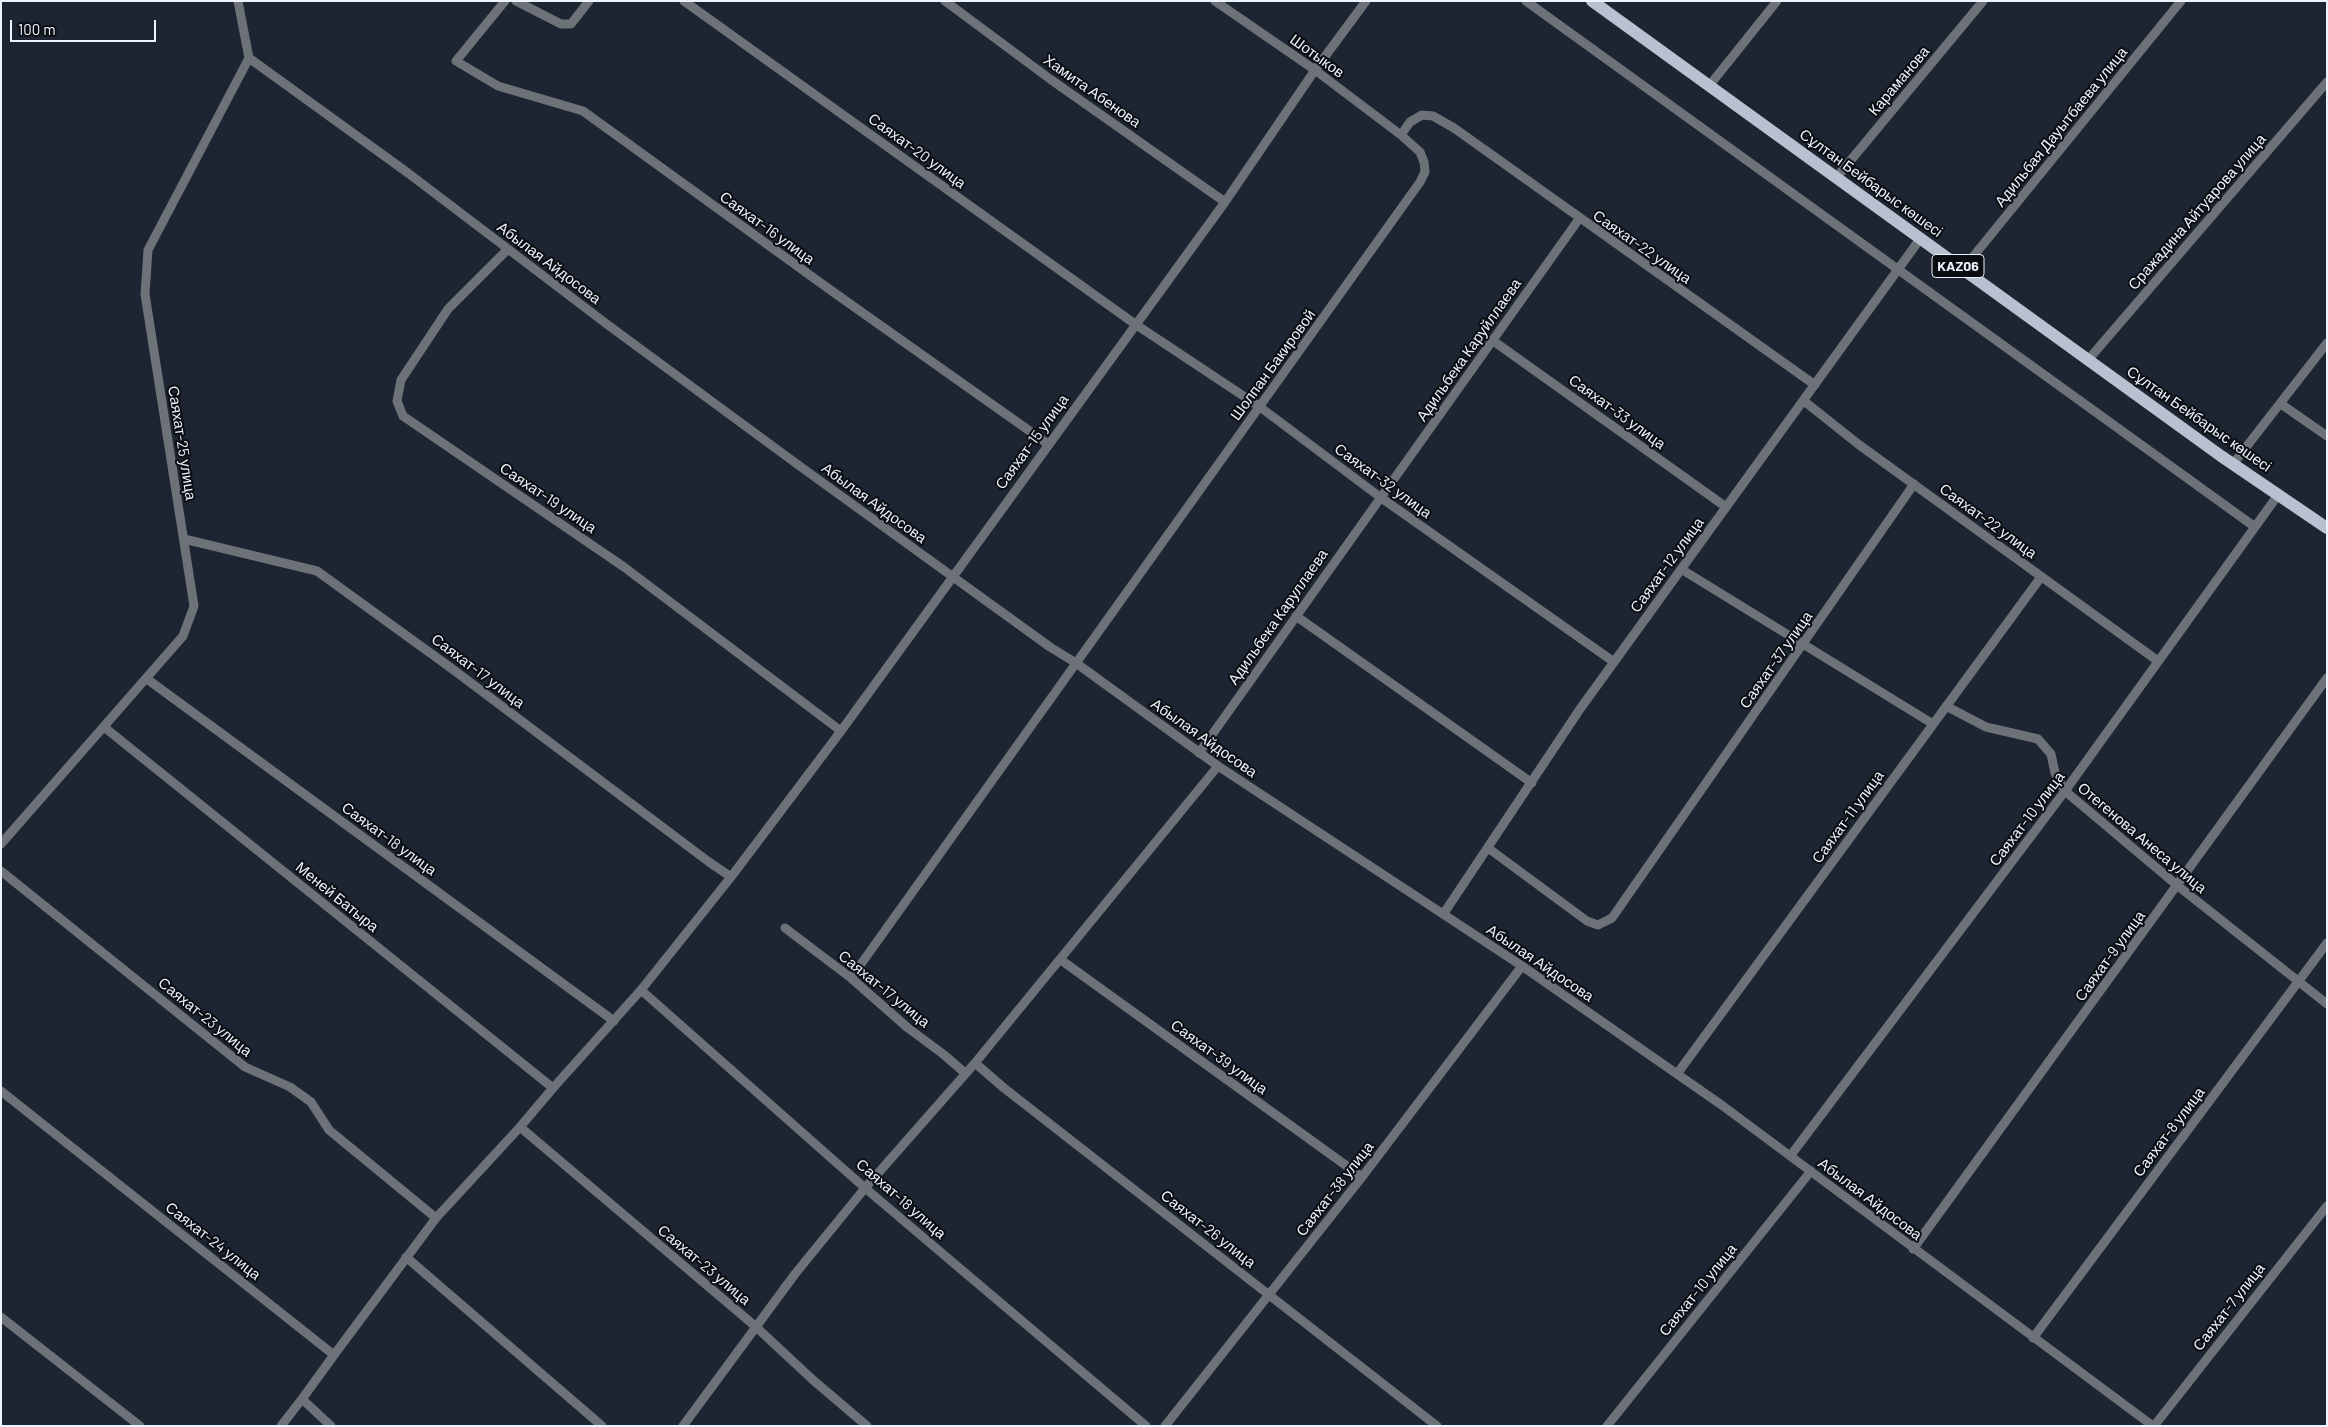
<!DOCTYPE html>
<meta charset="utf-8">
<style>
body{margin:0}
#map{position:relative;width:2328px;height:1427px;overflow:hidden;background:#1c2531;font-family:Barlow,sans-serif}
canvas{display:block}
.frame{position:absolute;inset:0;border:2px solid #edf3fc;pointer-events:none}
.scale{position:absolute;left:10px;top:20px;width:146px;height:22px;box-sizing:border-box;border:2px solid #edf3fc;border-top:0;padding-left:6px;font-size:15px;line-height:18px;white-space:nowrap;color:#edf3fc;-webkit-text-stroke:4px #0a0e13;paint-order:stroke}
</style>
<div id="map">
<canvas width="2328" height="1427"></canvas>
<div class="frame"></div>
<div class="scale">100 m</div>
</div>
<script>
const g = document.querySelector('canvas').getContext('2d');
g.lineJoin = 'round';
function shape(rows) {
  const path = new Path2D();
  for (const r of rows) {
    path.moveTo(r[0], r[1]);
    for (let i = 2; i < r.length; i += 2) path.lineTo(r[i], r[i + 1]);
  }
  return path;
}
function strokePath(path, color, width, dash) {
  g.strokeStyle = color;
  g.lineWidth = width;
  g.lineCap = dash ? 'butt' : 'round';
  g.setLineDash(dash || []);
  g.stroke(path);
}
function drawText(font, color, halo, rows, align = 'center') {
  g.font = font + ' Barlow,sans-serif';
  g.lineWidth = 4;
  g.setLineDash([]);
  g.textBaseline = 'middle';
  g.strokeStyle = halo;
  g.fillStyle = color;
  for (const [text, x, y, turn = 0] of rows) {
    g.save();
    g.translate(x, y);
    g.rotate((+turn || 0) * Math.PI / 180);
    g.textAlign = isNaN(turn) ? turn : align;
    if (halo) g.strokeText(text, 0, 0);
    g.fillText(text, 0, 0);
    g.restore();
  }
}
strokePath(shape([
 [505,1,456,61,498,86,583,111,829,289,1048,444],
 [516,1,561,24,571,24,589,1],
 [684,1,1135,324,1260,407,1380,497,1614,662],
 [945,1,1050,79,1225,202],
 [1215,1,1315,70,1401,135],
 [1526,1,2255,527],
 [249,58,408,173,608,325,801,467,1050,647,1076,663,1218,766,1522,966,1723,1106,2153,1426],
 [1709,86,1777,1],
 [1836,178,1983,1],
 [508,249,448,309,401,380,397,401,403,416,624,567,841,731],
 [1963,269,2181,1],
 [1492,340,1726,507],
 [2088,360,2327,82],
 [1804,401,1858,444,2158,661],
 [2281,404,2327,436],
 [2233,464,2327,343],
 [184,539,317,571,451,668,709,862,731,877],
 [1681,569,1933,724],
 [1296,616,1532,783],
 [147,679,614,1021],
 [1946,706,1986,727,2038,739,2051,754,2055,773,2065,791,2178,886,2327,1004],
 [104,727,553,1088],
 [1199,753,1579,219],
 [1,844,183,636,194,606,145,294,148,250,249,58,238,1],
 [1488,848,1587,921,1598,925,1612,918,1914,484],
 [1,871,245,1067,290,1087,311,1102,329,1130,436,1218],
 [1444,913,1580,709,1920,239],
 [785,928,851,978,908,1028,943,1054,965,1073],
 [1061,960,1362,1177],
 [851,978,1420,182,1425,172,1424,162,1420,152,1401,135,1410,122,1422,115,1433,116,1454,128,1815,385],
 [641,990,865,1188,1146,1426],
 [975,1063,1218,766],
 [1677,1074,2041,577],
 [1,1091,334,1355,302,1399,331,1426],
 [520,1127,755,1326,813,1380,867,1426],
 [1791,1155,2065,791,2278,495],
 [1913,1249,2327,678],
 [406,1257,602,1426],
 [1,1317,140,1426],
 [2033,1338,2327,943],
 [334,1355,436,1218,520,1127,553,1088,641,990,731,877,841,731,1225,202,1315,70,1366,1],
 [281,1426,302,1399],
 [683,1426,795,1274,865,1188,975,1063,1004,1088,1437,1426],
 [1165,1426,1362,1177,1522,966],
 [1607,1426,1811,1171],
 [2154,1426,2327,1206]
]), '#6d7279', 9);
strokePath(shape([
 [1592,1,2221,456,2327,528]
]), '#b7c1cf', 12);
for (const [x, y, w] of [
 [1958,266,52]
]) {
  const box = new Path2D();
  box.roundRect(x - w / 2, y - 11.5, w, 23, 4);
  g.fillStyle = '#0a0e13';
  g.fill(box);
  strokePath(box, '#edf3fc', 1);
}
drawText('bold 14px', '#edf3fc', null, [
 ["KAZ06",1958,266]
]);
drawText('15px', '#edf3fc', '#0a0e13', [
 ["Шотыков",1317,56,36],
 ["Караманова",1899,81,-50],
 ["Хамита Абенова",1092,91,35],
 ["Адильбая Дауытбаева улица",2061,127,-51],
 ["Саяхат-20 улица",917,151,36],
 ["Сұлтан Бейбарыс көшесі",1871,183,36],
 ["Сражадина Айтуарова улица",2197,212,-49],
 ["Саяхат-16 улица",767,228,36],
 ["Саяхат-22 улица",1642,247,35],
 ["Абылая Айдосова",549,263,37],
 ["Адильбека Каруйллаева",1469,350,-55],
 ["Шолпан Бакировой",1273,365,-54],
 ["Саяхат-33 улица",1617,412,36],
 ["Сұлтан Бейбарыс көшесі",2199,419,35],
 ["Саяхат-15 улица",1032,442,-54],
 ["Саяхат-25 улица",182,443,81],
 ["Саяхат-32 улица",1383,481,36],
 ["Саяхат-19 улица",548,498,34],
 ["Абылая Айдосова",874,503,36],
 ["Саяхат-22 улица",1988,521,36],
 ["Саяхат-12 улица",1667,565,-54],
 ["Адильбека Каруллаева",1278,617,-55],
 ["Саяхат-37 улица",1776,660,-55],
 ["Саяхат-17 улица",478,671,37],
 ["Абылая Айдосова",1204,738,35],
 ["Саяхат-11 улица",1848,817,-54],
 ["Саяхат-10 улица",2027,819,-53],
 ["Отегенова Анеса улица",2142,838,40],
 ["Саяхат-18 улица",389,839,36],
 ["Меней Батыра",337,897,39],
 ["Саяхат-9 улица",2110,956,-54],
 ["Абылая Айдосова",1540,963,34],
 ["Саяхат-17 улица",884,989,39],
 ["Саяхат-23 улица",205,1017,39],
 ["Саяхат-39 улица",1219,1057,36],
 ["Саяхат-8 улица",2169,1132,-53],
 ["Саяхат-38 улица",1335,1189,-52],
 ["Саяхат-18 улица",901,1199,41],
 ["Абылая Айдосова",1870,1199,37],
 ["Саяхат-26 улица",1208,1229,38],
 ["Саяхат-24 улица",213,1241,38],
 ["Саяхат-23 улица",704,1265,40],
 ["Саяхат-10 улица",1698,1290,-51],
 ["Саяхат-7 улица",2229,1307,-52]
]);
</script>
